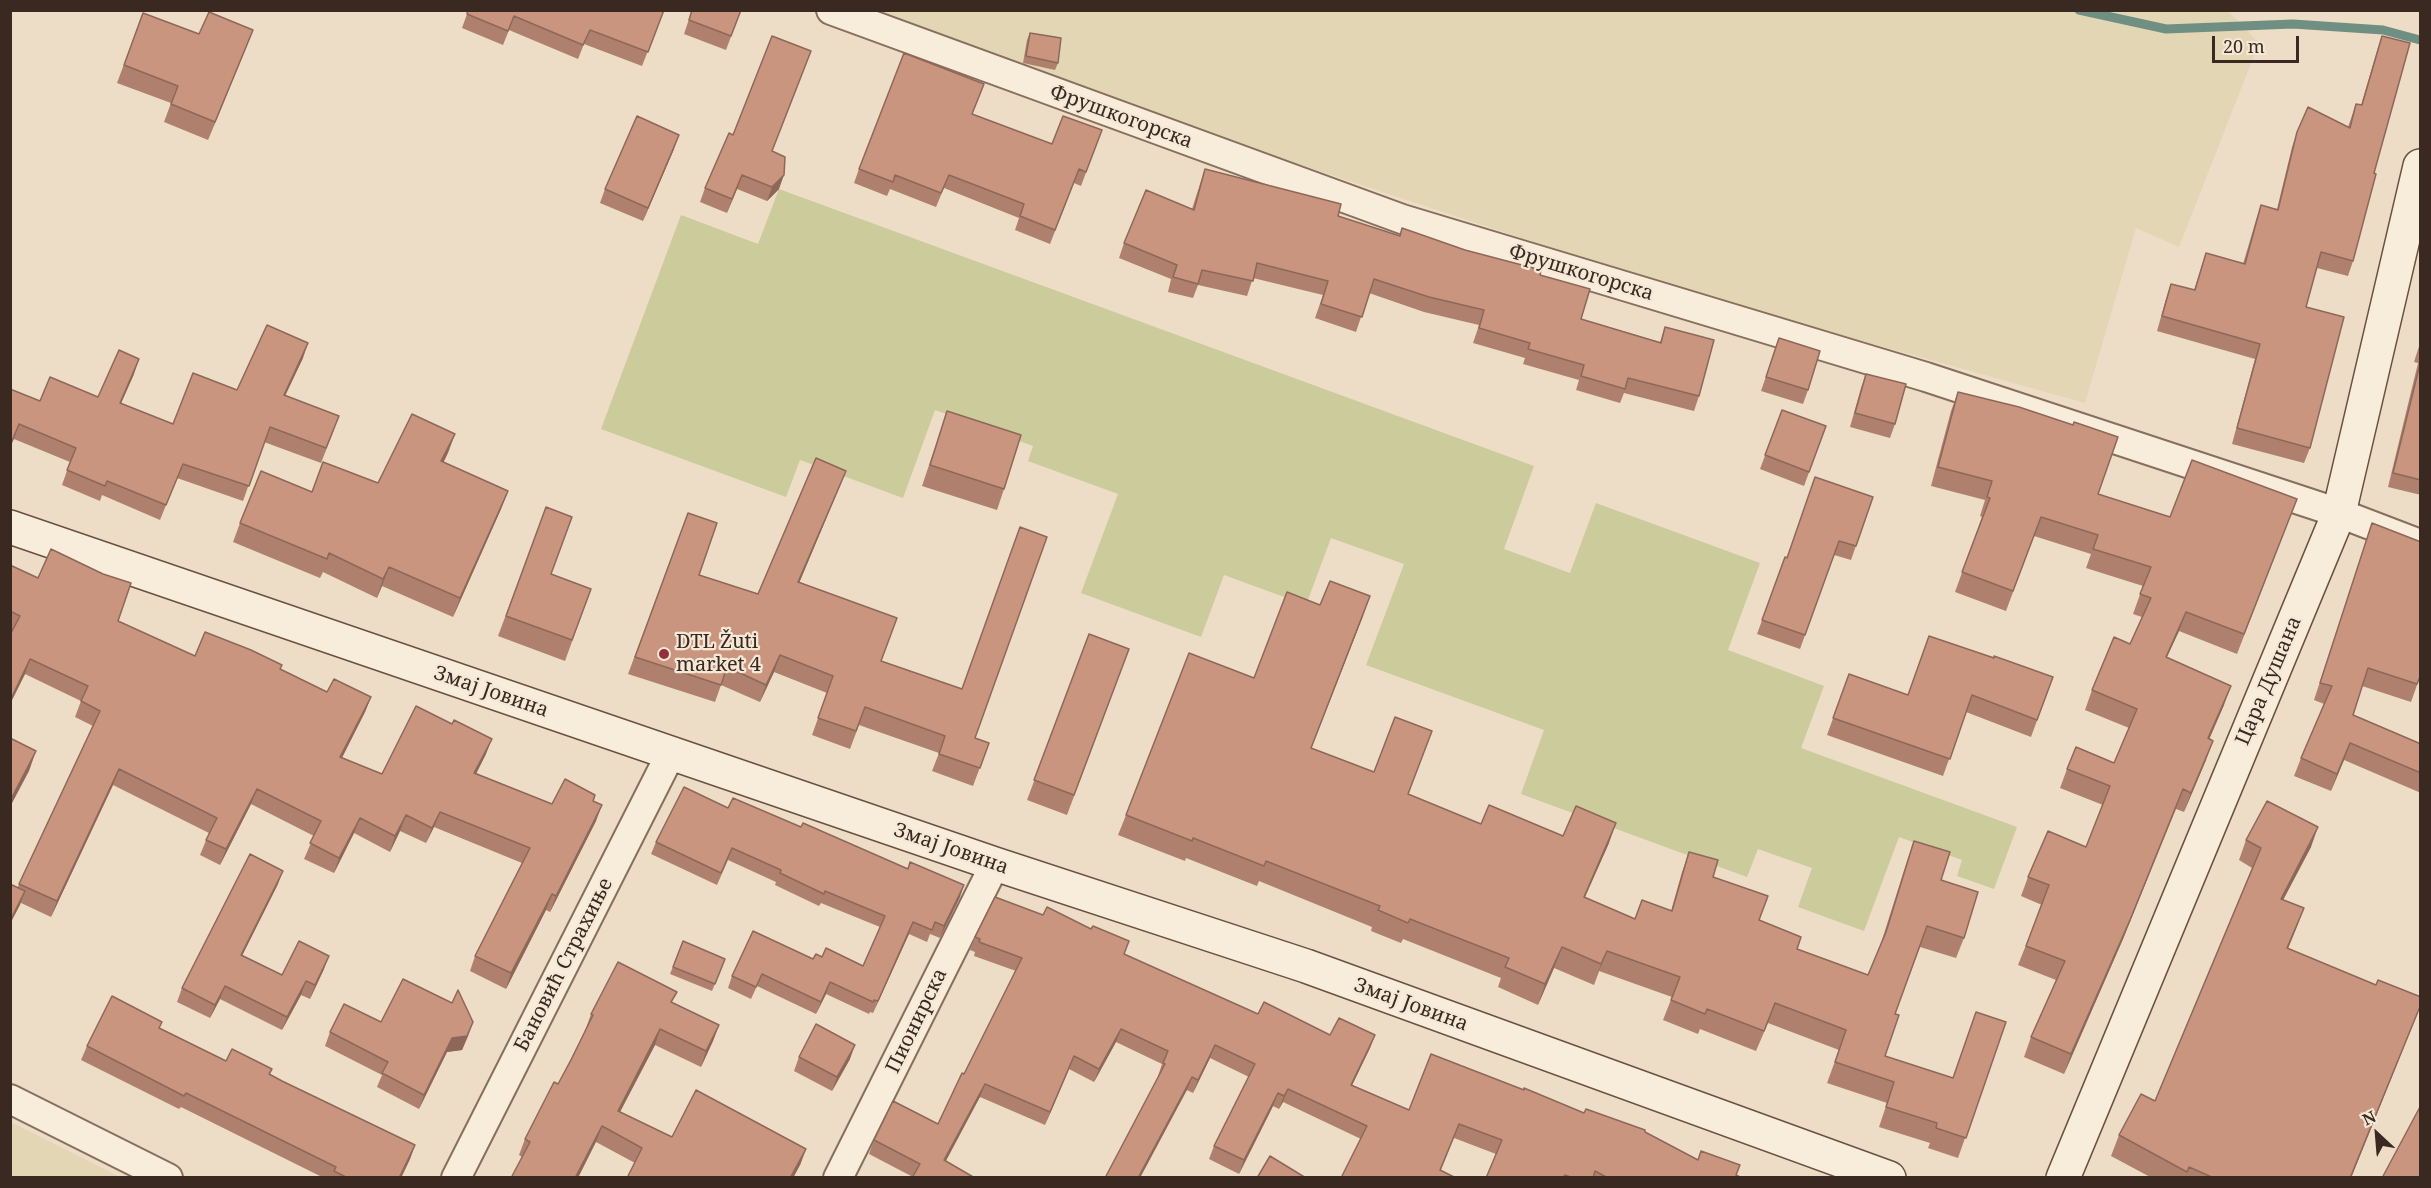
<!DOCTYPE html>
<meta charset="utf-8">
<style>
body{margin:0}
#map{position:relative;width:2431px;height:1188px;overflow:hidden;background:#edddc7;font-family:"Noto Serif",serif}
canvas{display:block}
.frame{position:absolute;inset:0;border:12px solid #392920;pointer-events:none}
.north{position:absolute;left:2347px;top:1104px;width:60px;height:60px;-webkit-text-stroke:4px #f5e8d7;paint-order:stroke;rotate:334deg;font-size:16px;font-weight:700;line-height:24px;text-align:center;color:#392920}
.north::after{content:'';display:block;margin:auto;width:21px;height:27px;background:#392920;clip-path:polygon(50% 0,100% 100%,50% 72%,0 100%)}
.scale{position:absolute;left:2212px;top:36px;width:87px;height:27px;box-sizing:border-box;border:3px solid #392920;border-top:0;padding-left:8px;font-size:18px;line-height:21px;white-space:nowrap;color:#392920;-webkit-text-stroke:4px #f5e8d7;paint-order:stroke}
</style>
<div id="map">
<canvas width="2431" height="1188"></canvas>
<div class="frame"></div>
<div class="north">N</div>
<div class="scale">20 m</div>
</div>
<script>
const g = document.querySelector('canvas').getContext('2d');
g.lineJoin = 'round';
function paint(path, color) {
  g.fillStyle = color;
  g.fill(path, 'evenodd');
}
function shape(rows) {
  const path = new Path2D();
  for (const r of rows) {
    path.moveTo(r[0], r[1]);
    for (let i = 2; i < r.length; i += 2) path.lineTo(r[i], r[i + 1]);
  }
  return path;
}
function strokePath(path, color, width, dash) {
  g.strokeStyle = color;
  g.lineWidth = width;
  g.lineCap = dash ? 'butt' : 'round';
  g.setLineDash(dash || []);
  g.stroke(path);
}
function drawText(font, color, halo, rows, align = 'center') {
  g.font = font + ' "Noto Serif",serif';
  g.lineWidth = 4.5;
  g.setLineDash([]);
  g.textBaseline = 'middle';
  g.strokeStyle = halo;
  g.fillStyle = color;
  for (const [text, x, y, turn = 0] of rows) {
    g.save();
    g.translate(x, y);
    g.rotate((+turn || 0) * Math.PI / 180);
    g.textAlign = isNaN(turn) ? turn : align;
    if (halo) g.strokeText(text, 0, 0);
    g.fillText(text, 0, 0);
    g.restore();
  }
}
paint(shape([
 [2227,10,2259,43,2179,247,2136,228,2085,403,1669,287,1054,83,870,11],
 [10,1122,11,1122,120,1177,11,1177]
]), '#e2d6b5');
paint(shape([
 [779,189,1534,466,1504,549,1570,573,1596,503,1760,563,1728,650,1824,686,1801,748,2017,827,1994,889,1957,876,1962,860,1899,837,1864,931,1798,907,1812,868,1758,849,1747,877,1521,794,1544,730,1366,665,1404,564,1331,538,1306,605,1224,575,1201,637,1081,593,1118,494,1028,461,1033,446,935,410,903,498,800,460,786,497,601,429,681,215,758,244]
]), '#cbcb9b');
strokePath(shape([
 [2079,10,2166,29,2293,24,2383,30,2420,40]
]), '#6f8f83', 9);
const street = shape([
 [831,10,1402,219,1926,377,2339,513,2420,544],
 [10,1099,168,1178],
 [456,1178,671,753],
 [838,1178,995,864]
]);
const secondary = shape([
 [10,527,995,864,1306,966,1889,1178],
 [2063,1178,2339,513,2420,166]
]);
strokePath(street, '#886f5d', 32);
strokePath(secondary, '#6a5040', 36);
strokePath(street, '#f8ecda', 28);
strokePath(secondary, '#f8ecda', 33);
paint(shape([
 [664,10,642,66,584,44,578,59,509,30,503,45,462,28,467,14],
 [692,10,741,10,726,50,684,34],
 [143,13,199,34,253,30,208,140,164,122,171,103,117,83],
 [1030,33,1058,63,1055,70,1023,63,1027,40],
 [2382,36,2374,173,2353,261,2348,276,2317,268,2306,307,2310,448,2304,463,2232,444,2255,359,2157,331,2166,299,2171,284,2194,290,2206,253,2243,264,2256,220,2261,205,2277,209,2292,147,2297,132,2348,127,2356,104,2361,105,2377,51],
 [972,114,1052,144,1102,130,1081,186,1074,183,1050,244,1015,230,1019,218,944,188,936,207,890,189,887,196,854,183,859,169],
 [674,149,643,221,600,203,605,189],
 [773,151,779,189,767,201,737,189,727,213,700,202,705,188],
 [1205,169,1338,216,1399,236,1540,275,1581,319,1660,342,1665,327,1699,396,1694,411,1624,393,1620,403,1576,390,1579,380,1523,364,1525,358,1473,343,1479,325,1424,312,1369,293,1356,332,1315,318,1323,295,1253,278,1247,296,1198,285,1193,298,1168,292,1171,279,1119,258,1124,243,1192,209,1200,184],
 [1779,338,1808,390,1803,404,1761,391],
 [2421,340,2421,495,2388,487,2418,363,2414,362],
 [303,358,285,395,334,430,321,463,264,442,243,501,177,478,160,520,102,495,100,501,62,485,70,462,14,439,10,447,10,389,40,401,98,397,134,374,121,403,173,424,237,390],
 [1866,374,1895,424,1890,438,1850,427,1861,388],
 [1958,392,2098,494,2170,517,2297,499,2237,654,2179,631,2167,657,2224,705,2209,739,2206,760,2184,812,2176,809,2123,939,2064,1074,2024,1057,2031,1037,2056,980,2018,965,2042,905,2021,896,2028,877,2086,847,2103,805,2060,788,2067,769,2114,763,2129,728,2085,710,2092,690,2130,644,2142,617,2133,614,2143,586,2086,568,2091,554,2034,536,2006,611,1955,592,1982,517,1980,516,1985,500,1931,486,1951,411],
 [1782,410,1826,426,1804,486,1760,469],
 [947,411,1004,489,997,510,922,486],
 [455,434,443,462,508,491,501,509,453,617,382,586,377,598,323,572,320,578,233,542,240,523,312,492,378,483],
 [846,471,839,488,799,583,881,661,975,738,989,743,973,786,932,771,939,753,859,725,850,749,812,735,827,693,774,672,760,702,721,685,715,702,628,674,688,513,699,575,758,594],
 [1873,497,1851,560,1834,555,1800,649,1757,634,1785,557,1787,558],
 [546,507,551,575,591,589,565,661,498,636],
 [2372,523,2421,674,2411,702,2362,686,2353,715,2421,744,2421,793,2344,760,2331,791,2294,776,2301,758,2324,704,2314,700],
 [10,565,118,621,195,656,281,669,327,692,371,697,365,712,342,758,382,774,486,754,476,773,552,804,593,801,596,821,550,912,546,910,506,989,470,971,475,956,522,863,434,827,426,843,400,831,390,852,354,833,334,873,304,859,314,836,251,804,220,865,200,855,209,833,113,785,51,917,21,903,18,887,19,884,93,726,75,717,81,701,25,674,10,704,10,635,13,631,10,629],
 [1320,605,1363,616,1311,749,1408,794,1481,824,1609,843,1585,897,1635,919,1671,911,1682,872,1689,852,1713,877,1759,920,1797,949,1868,975,1881,943,1907,861,1914,841,1941,880,1964,938,1956,958,1920,947,1895,1014,1885,1056,1953,1078,2006,1022,1958,1158,1928,1148,1930,1143,1879,1127,1887,1103,1827,1083,1839,1050,1768,1023,1756,1051,1700,1029,1698,1034,1663,1020,1672,997,1599,971,1594,985,1554,968,1538,1005,1498,987,1501,978,1403,939,1401,943,1371,931,1372,927,1259,881,1257,886,1186,858,1185,861,1118,835,1126,815],
 [1089,634,1129,649,1067,815,1027,800],
 [1994,658,2053,677,2031,737,1966,712,1943,776,1827,735,1849,674,1908,695],
 [728,808,960,897,940,938,930,934,927,942,909,934,873,1013,870,1012,869,1014,826,994,816,1014,757,986,751,999,728,988,732,976,822,957,863,966,880,927,821,903,819,906,775,885,776,882,728,860,717,885,651,854,656,842],
 [2246,840,2311,847,2283,900,2304,908,2288,949,2421,1005,2351,1178,2152,1178,2111,1156,2119,1135,2155,1101,2252,868,2239,860],
 [278,884,242,955,282,975,324,969,310,999,301,995,282,1030,220,999,210,1018,177,1002,182,988],
 [975,937,1124,954,1258,1014,1330,1035,1375,1035,1370,1048,1352,1085,1409,1110,1584,1113,1645,1132,1698,1160,1742,1178,1486,1178,1496,1154,1454,1138,1441,1170,1457,1178,1342,1178,1361,1139,1283,1102,1279,1109,1273,1106,1239,1174,1209,1159,1214,1146,1249,1077,1210,1058,1193,1093,1158,1076,1162,1064,1116,1042,1094,1082,1069,1069,1045,1125,980,1097,913,1177,869,1154,874,1140,938,1124,964,1074,1016,971,974,956,975,952,970,950],
 [683,941,725,959,712,991,670,974],
 [673,1003,719,1025,713,1041,701,1067,655,1045,620,1112,672,1137,806,1149,800,1165,793,1178,627,1178,635,1163,596,1142,522,1157,519,1155,525,1139,558,1084,585,1031,591,1014],
 [381,1022,468,1036,462,1050,447,1052,419,1109,377,1087,382,1075,325,1046,330,1032],
 [160,1028,226,1061,272,1069,270,1074,282,1081,415,1145,410,1159,401,1178,324,1178,181,1107,179,1109,81,1060,87,1046],
 [799,1057,850,1059,832,1091,794,1071]
]), '#ae806d');
paint(shape([
 [253,30,246,48,208,140,215,122],
 [679,135,674,149,643,221,648,208],
 [742,175,737,189,727,213,732,199],
 [784,175,779,189,767,201,772,187],
 [308,343,303,358,279,409,284,395],
 [139,359,134,374,115,417,120,403],
 [455,434,448,453,435,480,441,461],
 [846,471,839,488,792,600,798,582],
 [508,491,501,509,453,617,460,598],
 [389,567,382,586,377,598,383,579],
 [1370,596,1363,616,1303,769,1311,748],
 [2186,612,2179,631,2158,676,2166,657],
 [780,655,774,672,760,702,766,685],
 [30,659,25,674,10,704,10,701],
 [2231,686,2224,705,2201,758,2208,738],
 [371,697,365,712,334,773,340,757],
 [492,739,486,754,469,788,474,773],
 [2213,741,2206,760,2184,812,2191,793],
 [2350,743,2344,760,2331,791,2337,774],
 [36,751,29,771,10,807,10,801],
 [119,769,113,785,51,917,57,901],
 [257,789,251,804,220,865,226,849],
 [2183,789,2123,939,2064,1074,2071,1054],
 [602,805,596,821,550,912,556,896],
 [440,812,434,827,426,843,432,828],
 [406,815,400,831,390,852,395,836],
 [360,818,354,833,334,873,339,858],
 [1616,823,1609,843,1576,917,1584,897],
 [2318,827,2311,847,2273,919,2281,899],
 [283,871,278,884,236,968,241,955],
 [964,885,960,897,940,938,944,926],
 [25,891,20,905,10,924,10,921],
 [552,894,546,910,506,989,511,973],
 [2304,908,2296,929,2279,969,2287,948],
 [913,922,909,934,873,1013,878,1001],
 [1562,947,1554,968,1538,1005,1545,984],
 [1607,951,1599,971,1594,985,1601,964],
 [329,956,324,969,310,999,315,985],
 [306,981,301,995,282,1030,287,1017],
 [830,982,826,994,816,1014,821,1002],
 [225,986,220,999,210,1018,215,1005],
 [2421,1004,2351,1178,2350,1178],
 [473,1022,468,1036,462,1050,447,1052,419,1109,424,1095,452,1038],
 [719,1025,713,1041,701,1067,706,1051],
 [660,1029,655,1045,612,1127,618,1111],
 [1121,1029,1116,1042,1094,1082,1099,1069],
 [1375,1035,1370,1048,1346,1098,1351,1085],
 [855,1045,850,1059,832,1091,837,1077],
 [1215,1045,1210,1058,1193,1093,1198,1080],
 [1074,1056,1069,1069,1045,1125,1050,1112],
 [1192,1077,1187,1090,1140,1178,1138,1178],
 [985,1084,980,1097,939,1174,944,1160],
 [1288,1089,1283,1102,1279,1109,1284,1096],
 [1278,1093,1273,1106,1239,1174,1244,1160],
 [602,1126,596,1142,578,1178,575,1178],
 [415,1145,410,1159,401,1178,399,1178],
 [806,1149,800,1165,793,1178,790,1178]
]), '#8d6859');
const building = shape([
 [468,10,664,10,648,52,590,30,583,45,514,16,508,31,467,14,468,10],
 [692,10,741,10,731,36,689,20,692,10],
 [209,12,253,30,215,122,171,104,178,86,124,65,143,13,199,34,209,12],
 [1030,33,1061,38,1058,63,1026,56,1030,33],
 [772,36,811,51,772,151,785,157,784,175,772,187,742,175,732,199,705,188,729,133,733,135,772,36],
 [2382,36,2410,43,2374,173,2376,174,2353,261,2321,252,2306,307,2344,317,2310,448,2237,428,2260,344,2162,316,2171,284,2195,290,2206,253,2245,264,2261,205,2278,210,2297,132,2308,107,2350,128,2356,104,2362,105,2382,36],
 [904,53,984,84,972,114,1052,144,1063,116,1102,130,1086,172,1079,169,1055,230,1020,216,1024,204,949,175,941,193,895,175,893,182,859,169,904,53],
 [637,116,679,135,648,208,605,189,637,116],
 [1205,169,1341,204,1338,216,1400,236,1402,228,1465,250,1541,270,1540,275,1590,289,1581,319,1661,343,1665,327,1714,340,1699,396,1628,378,1625,389,1581,376,1584,365,1528,349,1530,343,1479,328,1484,310,1429,297,1374,279,1362,317,1321,304,1328,281,1257,263,1253,281,1202,270,1198,284,1173,277,1177,265,1124,243,1146,190,1194,210,1205,169],
 [267,325,308,343,284,395,339,416,326,448,270,427,249,486,183,464,166,505,107,481,105,486,67,470,76,448,19,424,10,446,10,389,40,401,50,377,98,397,119,350,139,359,120,403,173,424,193,373,237,390,267,325],
 [1779,338,1820,351,1808,390,1766,377,1779,338],
 [2421,360,2421,480,2393,473,2421,360],
 [1866,374,1906,384,1895,424,1855,413,1866,374],
 [1958,392,2019,407,2073,425,2074,422,2118,437,2098,494,2170,517,2192,460,2297,499,2244,634,2186,612,2166,657,2231,686,2208,738,2213,741,2191,793,2183,789,2130,920,2071,1054,2031,1037,2065,961,2026,946,2049,885,2028,877,2048,831,2086,847,2110,786,2067,769,2076,747,2114,763,2137,709,2092,690,2114,637,2130,644,2151,598,2140,594,2151,567,2093,549,2098,535,2041,517,2013,591,1962,572,1990,498,1987,497,1992,481,1938,467,1958,392],
 [1782,410,1826,426,1809,472,1765,455,1782,410],
 [947,411,1021,435,1004,489,930,465,947,411],
 [412,414,455,434,441,461,508,491,460,598,389,567,383,579,329,553,327,559,240,523,261,471,312,492,323,462,378,483,412,414],
 [816,458,846,471,798,582,897,618,881,661,962,689,1020,527,1047,537,975,738,989,743,980,768,939,754,945,736,865,707,856,731,818,718,833,676,780,655,766,685,727,667,721,685,635,657,688,513,717,523,699,575,758,594,816,458],
 [1815,477,1873,497,1856,546,1839,541,1805,635,1762,620,1785,557,1787,558,1815,477],
 [546,507,572,517,551,574,591,589,572,640,506,616,546,507],
 [2372,523,2421,542,2421,674,2417,684,2368,668,2353,715,2421,744,2421,773,2350,743,2337,774,2301,758,2332,686,2320,683,2372,523],
 [51,549,103,574,131,583,118,621,195,656,205,632,251,650,282,665,280,669,327,692,334,679,371,697,340,757,382,774,416,706,452,724,454,720,492,739,474,773,552,804,565,779,595,795,593,801,602,805,556,896,552,894,511,973,475,956,530,848,440,812,432,828,406,815,395,836,360,818,339,858,310,843,321,821,257,789,226,849,206,840,217,818,119,769,57,901,19,884,100,711,81,701,88,686,30,659,10,701,10,635,20,616,10,611,10,565,38,578,51,549],
 [1330,581,1370,596,1311,748,1374,772,1395,717,1432,731,1408,794,1481,824,1489,805,1563,836,1576,806,1616,823,1584,897,1635,919,1642,900,1672,911,1689,852,1718,860,1713,877,1768,896,1759,920,1801,937,1797,949,1868,975,1886,932,1914,841,1950,852,1941,880,1978,892,1964,938,1927,926,1895,1014,1899,1015,1885,1056,1953,1078,1976,1012,2006,1022,1966,1138,1936,1128,1937,1123,1886,1107,1894,1082,1835,1062,1846,1030,1775,1003,1764,1031,1707,1009,1705,1014,1671,1000,1680,977,1607,951,1601,964,1562,947,1545,984,1505,967,1509,958,1410,919,1408,923,1378,910,1380,906,1266,861,1264,866,1193,838,1192,841,1126,815,1189,653,1254,678,1287,592,1320,605,1330,581],
 [1089,634,1129,649,1074,795,1034,780,1089,634],
 [1929,636,1994,658,1994,656,2053,677,2037,720,1972,695,1950,759,1833,718,1849,674,1908,695,1929,636],
 [10,738,36,751,10,801,10,738],
 [684,787,728,808,733,798,801,827,803,823,908,869,910,862,964,885,944,926,935,922,932,930,913,922,878,1001,874,1000,873,1002,830,982,821,1002,762,974,756,987,732,976,753,931,813,959,816,954,822,957,826,948,863,966,885,916,825,891,824,894,780,873,781,870,732,848,721,873,656,842,684,787],
 [2267,801,2318,827,2281,899,2304,908,2287,948,2376,985,2378,980,2421,997,2421,1004,2350,1178,2214,1178,2189,1167,2187,1172,2119,1135,2141,1094,2155,1101,2261,848,2246,840,2267,801],
 [250,854,283,871,241,955,282,975,299,941,329,956,315,985,306,981,287,1017,225,986,215,1005,182,988,250,854],
 [10,884,25,891,10,921,10,884],
 [995,897,1043,915,1047,907,1091,929,1093,926,1129,941,1124,954,1258,1014,1264,1002,1330,1035,1339,1018,1375,1035,1351,1085,1409,1110,1431,1054,1524,1090,1524,1088,1584,1113,1586,1109,1645,1130,1645,1132,1698,1160,1701,1151,1740,1165,1736,1175,1742,1178,1608,1178,1595,1171,1593,1178,1573,1178,1565,1175,1563,1178,1486,1178,1502,1140,1459,1124,1440,1170,1456,1178,1345,1178,1342,1176,1367,1126,1288,1089,1284,1096,1278,1093,1244,1160,1214,1146,1255,1064,1215,1045,1198,1080,1192,1077,1138,1178,1105,1178,1165,1064,1163,1063,1168,1051,1121,1029,1099,1069,1074,1056,1050,1112,985,1084,944,1160,975,1178,912,1178,920,1164,874,1140,893,1101,938,1124,962,1073,964,1074,1022,958,979,942,980,939,975,937,995,897],
 [683,941,725,959,715,984,673,967,683,941],
 [618,962,677,992,671,1002,719,1025,706,1051,660,1029,618,1111,672,1137,696,1090,806,1149,790,1178,627,1178,642,1148,602,1126,575,1178,511,1178,530,1142,525,1139,554,1082,558,1084,571,1060,593,1015,591,1014,618,962],
 [403,979,452,1003,458,990,473,1022,467,1036,452,1038,424,1095,382,1073,388,1062,330,1032,344,1004,381,1022,403,979],
 [112,996,162,1022,159,1028,226,1061,232,1049,272,1069,269,1074,282,1081,415,1145,399,1178,348,1178,334,1171,336,1167,186,1093,184,1096,87,1046,112,996],
 [816,1024,855,1045,837,1077,799,1057,816,1024],
 [2421,1105,2421,1178,2382,1178,2421,1105],
 [1270,1156,1306,1178,1257,1178,1270,1156]
]);
paint(building, '#ca957f');
strokePath(building, '#8d6859', 1.5);
for (const [x, y, r, color] of [
 [664,654,6,"#952f3c"]
]) {
  const dot = new Path2D();
  dot.arc(x, y, r, 0, 2 * Math.PI);
  g.fillStyle = color;
  g.fill(dot);
  strokePath(dot, '#f5e8d7', 2);
}
drawText('20px', '#392920', '#f5e8d7', [
 ["Фрушкогорска",1121,117,20],
 ["Фрушкогорска",1581,273,17],
 ["Цара Душана",2269,681,-67],
 ["Змај Јовина",491,692,19],
 ["Змај Јовина",951,849,19],
 ["Бановић Страхиње",564,965,-63],
 ["Змај Јовина",1411,1005,20],
 ["Пионирска",917,1021,-64]
]);
drawText('20px', '#392920', '#f5e8d7', [
 ["DTL Žuti",676,642],
 ["market 4",676,665]
], 'left');
</script>
